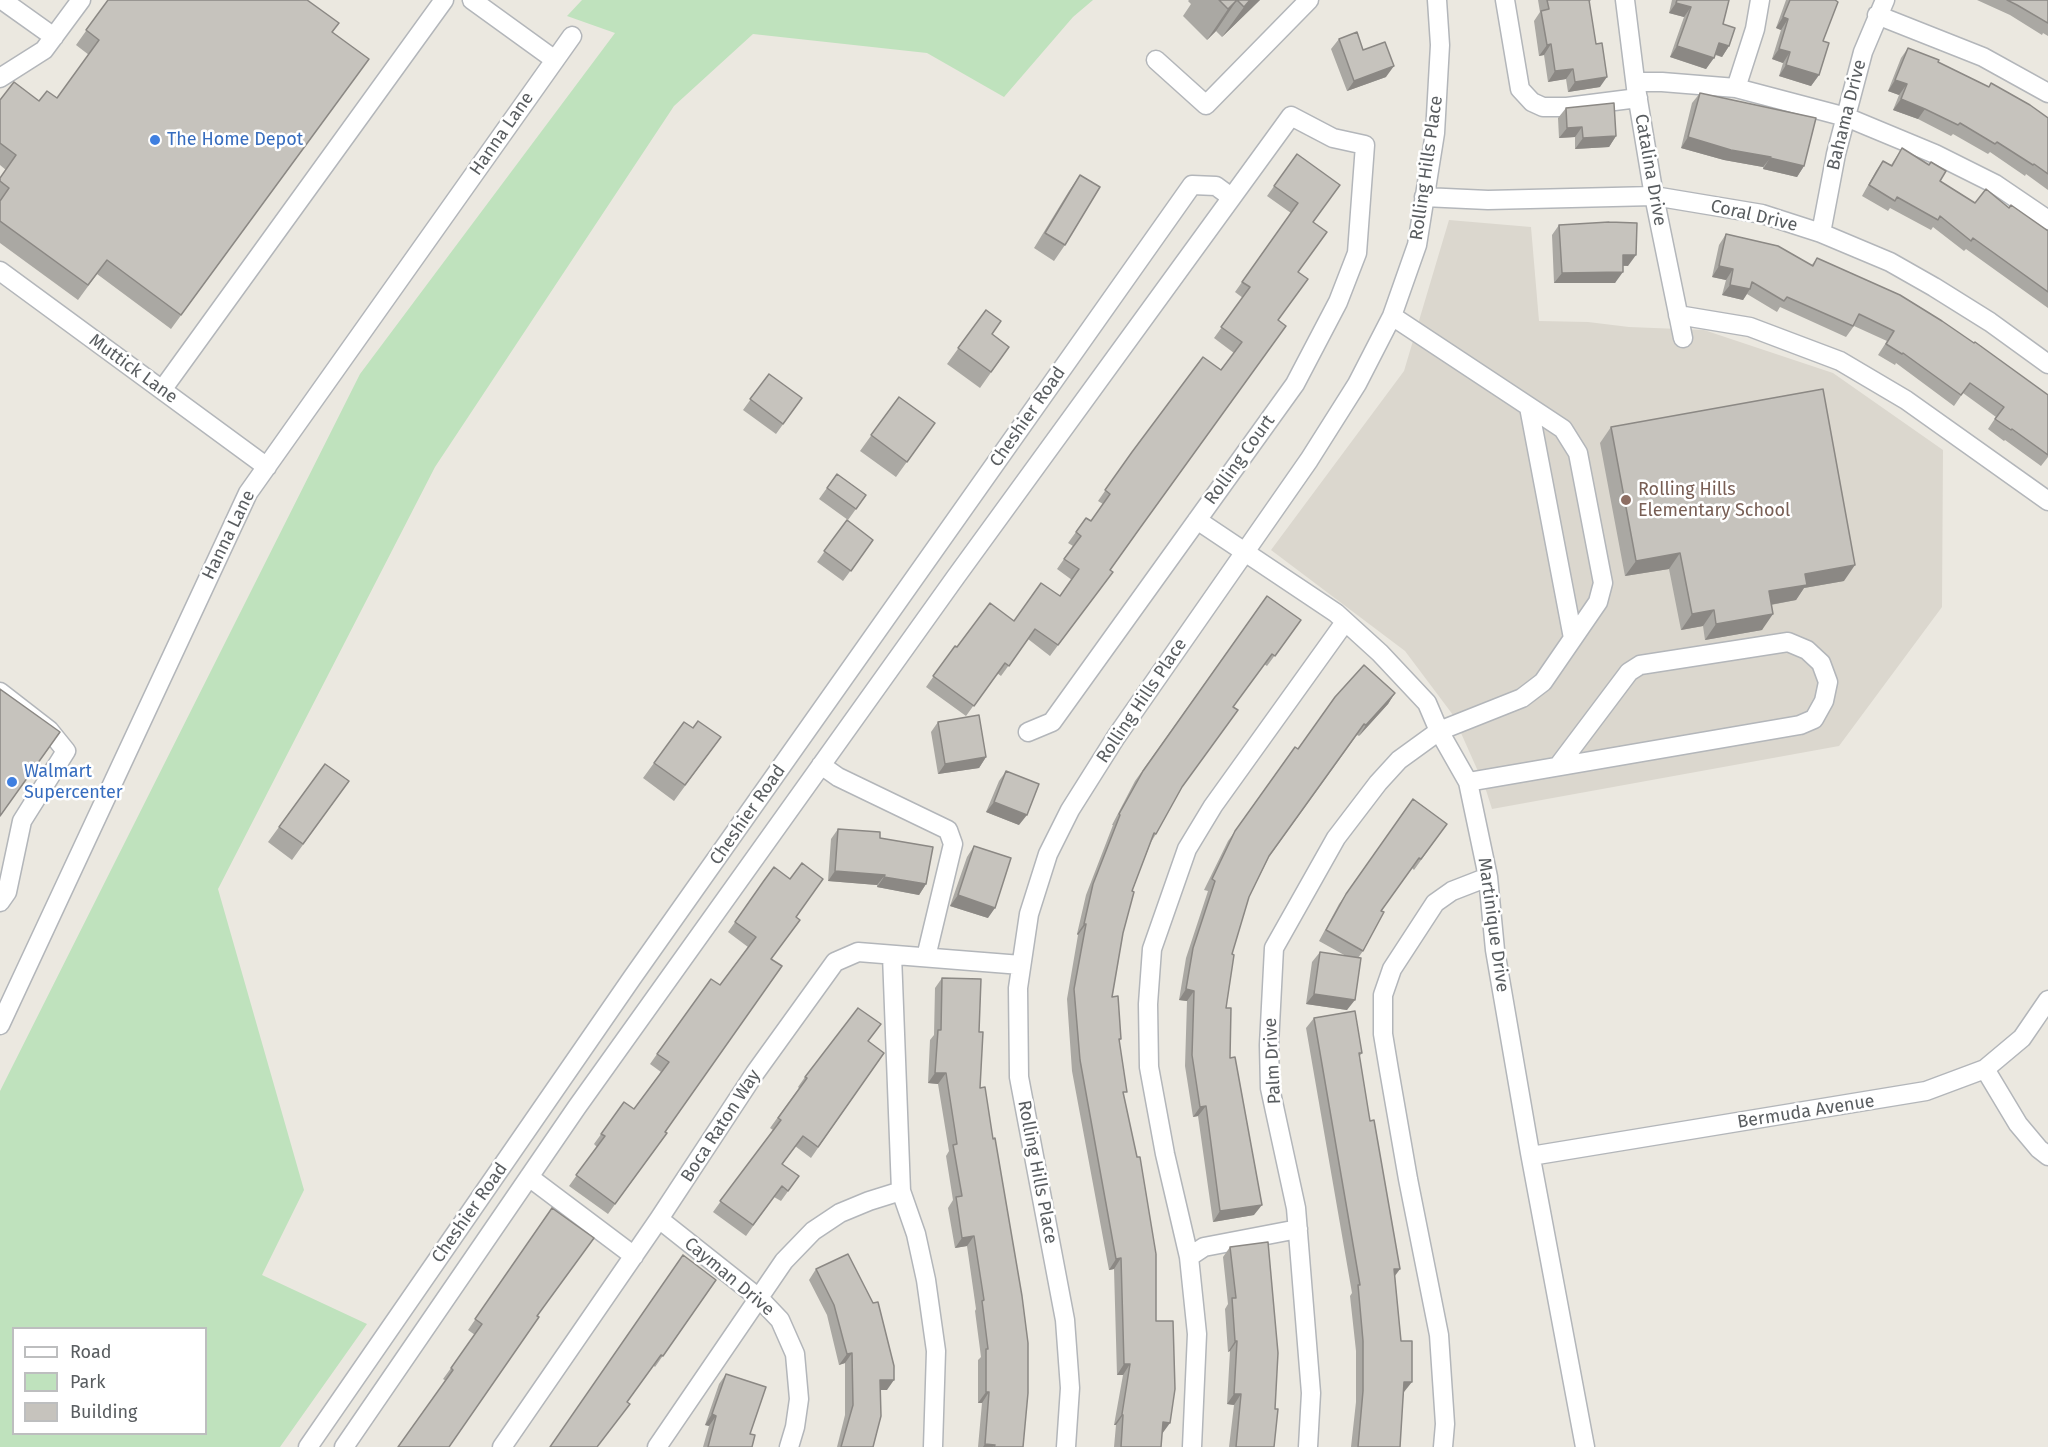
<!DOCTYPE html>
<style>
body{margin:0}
#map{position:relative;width:2048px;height:1447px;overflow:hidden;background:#ebe8e0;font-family:"Fira Sans",sans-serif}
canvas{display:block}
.legend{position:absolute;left:12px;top:1327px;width:195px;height:108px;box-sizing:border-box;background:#fff;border:2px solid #bdbebf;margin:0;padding:8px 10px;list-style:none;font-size:18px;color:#595d60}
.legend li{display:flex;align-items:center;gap:12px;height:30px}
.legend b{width:30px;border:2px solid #bdbebf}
</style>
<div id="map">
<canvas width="2048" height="1447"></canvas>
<ul class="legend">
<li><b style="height:8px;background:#fff"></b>Road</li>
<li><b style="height:16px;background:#bfe2bd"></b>Park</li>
<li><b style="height:16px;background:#c6c3bd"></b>Building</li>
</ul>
</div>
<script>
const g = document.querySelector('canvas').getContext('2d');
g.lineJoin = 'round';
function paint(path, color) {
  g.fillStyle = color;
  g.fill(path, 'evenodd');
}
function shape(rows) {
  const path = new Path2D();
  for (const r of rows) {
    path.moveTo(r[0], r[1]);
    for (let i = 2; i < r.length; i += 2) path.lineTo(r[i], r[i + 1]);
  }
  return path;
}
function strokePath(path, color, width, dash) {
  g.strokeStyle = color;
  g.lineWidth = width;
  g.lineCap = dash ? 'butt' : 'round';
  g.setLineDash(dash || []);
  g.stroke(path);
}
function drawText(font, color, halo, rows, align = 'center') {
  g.font = font + ' "Fira Sans",sans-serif';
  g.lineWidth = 5;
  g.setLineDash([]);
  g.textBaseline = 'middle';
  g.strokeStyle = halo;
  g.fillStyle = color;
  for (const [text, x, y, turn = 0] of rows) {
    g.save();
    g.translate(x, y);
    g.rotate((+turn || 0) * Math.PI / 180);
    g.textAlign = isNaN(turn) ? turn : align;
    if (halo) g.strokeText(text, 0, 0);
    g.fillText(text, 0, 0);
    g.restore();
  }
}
paint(shape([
 [1449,220,1531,227,1539,321,1588,322,1629,327,1704,330,1833,373,1943,450,1942,607,1839,746,1492,809,1485,787,1453,715,1405,651,1271,550,1404,371]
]), '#dbd7ce');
paint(shape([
 [582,0,1093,0,1073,17,1004,97,927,53,753,34,674,106,435,467,218,889,304,1190,262,1275,367,1324,280,1447,0,1447,0,1091,360,374,615,33,567,16],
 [14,1328,206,1328,206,1434,14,1434]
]), '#bfe2bd');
const minor = shape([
 [2,0,54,37],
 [472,0,555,60],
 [1505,0,1520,89,1532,102,1543,107,1567,107,1638,98],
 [1625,0,1636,88,1654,196,1683,338],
 [1877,15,1983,57,2048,93],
 [1156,60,1206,105,1309,0],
 [0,78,44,50,81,0],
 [1636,82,1662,82,1736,88,1846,117,1935,154,1995,184,2048,220],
 [1736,88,1755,29,1760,0],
 [1424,197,1488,200,1654,196,1762,214,1821,233,1890,262,1934,287,1990,322,2048,364],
 [1821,233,1836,154,1863,52,1885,0],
 [0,271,267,467],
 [1678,315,1750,327,1840,361,1906,400,2048,501],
 [162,390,444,0],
 [1529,407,1573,638],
 [1197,520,1336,613,1380,653,1427,703,1439,731,1468,782,1488,877,1495,950,1530,1153,1585,1447],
 [0,692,49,730,66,751,22,821,7,892,0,902],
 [821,765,838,777,948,830,953,844,926,957],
 [1468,782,1800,725,1814,719,1824,701,1828,682,1821,663,1807,650,1788,642,1640,665,1629,672,1559,765],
 [892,955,901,1191,916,1234,926,1280,936,1351,933,1447],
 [0,1025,248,493,572,36],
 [1985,1069,2018,1124,2039,1149,2048,1156],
 [1531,1156,1926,1091,1985,1069,2022,1038,2048,1000],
 [529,1177,634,1256],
 [659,1219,760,1299,780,1320,795,1354,799,1399,795,1427,789,1447],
 [1189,1257,1204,1247,1298,1229],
 [308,1447,632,978,1192,185,1216,186,1231,197],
 [344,1447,577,1107,955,578,1291,116,1333,138,1365,145,1357,253,1338,302,1295,384,1052,722,1028,732],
 [502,1447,659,1219,755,1073,835,962,858,952,1021,965],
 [657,1447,784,1261,813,1231,840,1213,869,1201,901,1191],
 [1066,1447,1070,1388,1065,1320,1019,1077,1018,988,1029,914,1048,854,1070,810,1116,737,1309,460,1357,384,1392,316,1417,245,1435,133,1440,45,1437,0],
 [1192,1447,1197,1334,1189,1257,1165,1154,1149,1067,1148,1004,1152,949,1187,849,1213,806,1345,622],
 [1308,1447,1311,1393,1296,1208,1270,1088,1269,1045,1274,948,1336,838,1378,783,1399,760,1439,731,1522,698,1543,682,1598,602,1603,583,1578,453,1563,429,1392,316],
 [1443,1447,1445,1424,1439,1335,1408,1179,1389,1070,1383,1034,1383,995,1392,969,1435,903,1452,891,1488,877]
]);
strokePath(minor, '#b3b6ba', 21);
strokePath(minor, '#fff', 18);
paint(shape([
 [108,0,332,32,369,59,171,329,97,274,78,300,0,243,0,178,6,170,0,165,0,100,39,101,57,98,89,55,76,45],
 [1189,0,1260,0,1222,37,1216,31,1207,40,1183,16,1191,4,1188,1],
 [1538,0,1591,0,1589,3,1600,87,1568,92,1566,79,1548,82,1544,55,1539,56,1534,21,1540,12],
 [1672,0,1729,0,1723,24,1729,46,1722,57,1715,55,1706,69,1670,57,1684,17,1669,13],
 [1786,0,1835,0,1823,41,1819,75,1811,86,1779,76,1783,63,1772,59,1781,30,1776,28],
 [1977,0,2048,0,2048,36,2043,33,2042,35,2010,15],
 [1339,39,1363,50,1386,77,1347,91,1331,49],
 [1908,48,1938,62,2048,118,2048,190,2026,174,2025,176,1990,152,1988,154,1953,134,1951,136,1918,119,1893,110,1899,95,1888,91,1901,58],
 [1700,93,1804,166,1797,177,1763,169,1763,167,1724,160,1681,148,1692,103],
 [1566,108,1616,136,1609,147,1575,149,1575,137,1559,138,1558,118],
 [1902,148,1940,181,1975,203,2009,208,2048,231,2048,308,1966,249,1964,251,1933,227,1931,230,1890,208,1888,211,1862,196,1876,171,1883,161,1891,165],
 [1297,154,1313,222,1298,272,1278,320,1132,539,1110,570,1105,582,1050,656,1028,639,1001,676,997,673,966,716,926,687,955,646,957,647,1014,621,1060,596,1072,580,1057,569,1073,546,1068,543,1086,518,1091,521,1103,504,1098,501,1132,452,1221,370,1234,353,1214,338,1243,298,1235,292,1291,213,1267,196],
 [1080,175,1065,245,1054,261,1034,248,1069,191],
 [1559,225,1628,266,1623,266,1615,283,1554,283,1552,235],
 [1726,234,1811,266,1817,258,2048,395,2048,457,2041,466,2005,440,2004,441,1988,429,1996,417,1963,393,1954,406,1896,363,1895,365,1878,355,1887,341,1854,326,1846,337,1780,307,1777,312,1747,294,1743,300,1722,295,1726,280,1712,277,1719,245],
 [986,310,992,334,1009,347,980,388,947,364],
 [769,374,802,398,776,434,743,410],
 [899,397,935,423,896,477,860,451],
 [1611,427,1844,581,1804,588,1796,600,1771,605,1762,630,1705,640,1703,626,1681,630,1669,569,1625,576,1600,443],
 [837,474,866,495,848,520,819,499],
 [847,520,873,540,843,581,817,562],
 [1267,596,1301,620,1267,666,1264,664,1233,707,1181,789,1156,834,1151,842,1132,891,1123,933,1112,997,1121,1039,1119,1042,1124,1096,1156,1321,1162,1434,1161,1447,1114,1447,1116,1425,1114,1425,1123,1375,1117,1375,1114,1269,1109,1270,1072,1071,1067,999,1078,935,1077,934,1086,895,1113,825,1112,825,1135,781],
 [1395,693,1388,704,1359,736,1357,735,1269,857,1249,897,1232,954,1226,1008,1230,1058,1254,1215,1213,1222,1198,1116,1193,1117,1185,1066,1187,1001,1179,1000,1186,958,1208,891,1204,890,1228,841,1295,747,1298,749],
 [684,722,693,728,721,737,674,801,643,778],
 [938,722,986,757,979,768,938,774,931,732],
 [325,764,349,781,292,860,268,842],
 [1006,771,1019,825,986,812,999,781],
 [1413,799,1447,824,1414,870,1412,868,1381,911,1363,951,1358,958,1347,1010,1306,1004,1312,962,1320,952,1346,956,1319,941,1339,904],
 [838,829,926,884,919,895,877,887,877,885,828,881,831,839],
 [974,846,988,918,950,906,967,857],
 [774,867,796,917,771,959,665,1132,667,1133,608,1214,569,1186,597,1147,594,1144,624,1102,634,1109,661,1072,650,1064,657,1054,720,985,748,947,728,932],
 [942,978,979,1032,980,1088,1023,1447,978,1447,982,1403,978,1403,978,1360,981,1357,975,1311,976,1309,967,1246,955,1248,948,1208,953,1200,946,1156,949,1151,938,1084,928,1083,930,1040,934,1035,935,988],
 [1314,1018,1362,1053,1359,1057,1370,1121,1400,1269,1395,1276,1404,1392,1403,1392,1400,1447,1351,1447,1356,1402,1356,1351,1350,1296,1352,1293,1306,1028],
 [868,1041,884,1053,811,1158,795,1146,782,1165,799,1176,781,1201,774,1197,746,1236,713,1212,773,1130,770,1128,799,1088,798,1087,805,1077],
 [552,1208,594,1238,446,1381,443,1379,475,1335,468,1330],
 [1230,1247,1274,1447,1229,1447,1234,1405,1227,1404,1230,1351,1228,1352,1225,1309,1228,1304,1223,1257],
 [816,1269,887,1390,881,1390,873,1447,837,1447,845,1415,845,1363,839,1365,827,1315,809,1280],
 [716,1280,655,1367,653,1365],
 [726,1374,750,1434,752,1447,703,1447,709,1426,705,1425,719,1384]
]), '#aaa8a3');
paint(shape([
 [1237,0,1216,31,1207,40,1228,9],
 [1250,0,1260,0,1222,37,1244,7],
 [1676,3,1691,7,1684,17,1669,13],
 [1783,17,1788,19,1781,30,1776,28],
 [1719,43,1729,46,1722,57,1712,53],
 [1551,44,1544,55,1539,56,1547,45],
 [1677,46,1714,58,1706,69,1670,57],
 [1779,49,1790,52,1783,63,1772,59],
 [1786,65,1819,75,1811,86,1779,76],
 [1394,66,1386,77,1347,91,1354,81],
 [1573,69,1566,79,1548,82,1555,71],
 [1607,77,1600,87,1568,92,1575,82],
 [1895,80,1907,84,1899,95,1888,91],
 [1901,99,1925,109,1918,119,1893,110],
 [1582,127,1575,137,1559,138,1567,128],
 [1616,136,1609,147,1575,149,1583,138],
 [1688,137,1771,157,1763,167,1724,160,1681,148],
 [1770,158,1804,166,1797,177,1763,169],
 [1623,255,1636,255,1628,266,1616,265],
 [1719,266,1733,269,1726,280,1712,277],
 [1623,272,1615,283,1554,283,1562,273],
 [1730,285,1750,289,1743,300,1722,295],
 [1680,553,1669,569,1625,576,1636,561],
 [1855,565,1844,581,1804,588,1796,600,1758,607,1769,591,1805,574],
 [1714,610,1703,626,1681,630,1692,614],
 [1773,614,1762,630,1705,640,1716,624],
 [1395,693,1388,704,1359,736,1366,725],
 [986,757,979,768,938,774,945,764],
 [994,802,1027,815,1019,825,986,812],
 [835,871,885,875,877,885,828,881],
 [884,877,926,884,919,895,877,887],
 [958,895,995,908,988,918,950,906],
 [1084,924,1086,924,1078,935,1077,934],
 [1186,989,1194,991,1187,1001,1179,1000],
 [1314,994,1355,1000,1347,1010,1306,1004],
 [935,1073,946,1073,938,1084,928,1083],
 [1206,1106,1198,1116,1193,1117,1200,1107],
 [1262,1205,1254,1215,1213,1222,1220,1211],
 [974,1236,967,1246,955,1248,962,1238],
 [1121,1258,1114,1269,1109,1270,1116,1259],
 [1394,1269,1400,1269,1392,1279],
 [1235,1341,1237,1341,1230,1351,1228,1352],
 [852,1353,845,1363,839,1365,847,1354],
 [1124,1364,1130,1364,1123,1375,1117,1375],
 [880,1380,894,1380,887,1390,873,1390],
 [1404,1382,1412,1382,1404,1392,1396,1392],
 [986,1392,989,1392,982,1403,978,1403],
 [1234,1394,1241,1394,1234,1405,1227,1404],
 [712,1414,716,1416,709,1426,705,1425],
 [1122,1414,1123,1415,1116,1425,1114,1425],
 [1163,1422,1170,1423,1162,1434],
 [985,1444,995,1445,993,1447,983,1447]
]), '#8b8884');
const building = shape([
 [108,0,307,0,339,23,332,32,369,59,181,315,107,260,88,285,0,221,0,201,9,188,0,181,0,178,16,155,0,143,0,100,14,82,39,101,47,91,57,98,99,40,86,30,108,0],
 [1219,0,1250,0,1244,7,1237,0,1228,9,1219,0],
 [1547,0,1589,0,1596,44,1602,43,1607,77,1575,82,1573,69,1555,71,1551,44,1547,45,1541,11,1549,9,1547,0],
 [1677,0,1729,0,1723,24,1735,28,1729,46,1719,43,1714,58,1677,46,1691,7,1676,3,1677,0],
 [1790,0,1835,0,1838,2,1823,41,1829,43,1819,75,1786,65,1790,52,1779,49,1788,19,1783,17,1790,0],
 [2007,0,2048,0,2048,23,2017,5,2007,0],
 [1357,32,1363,50,1385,42,1394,66,1354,81,1339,39,1357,32],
 [1908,48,1939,60,1938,62,1989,87,1991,83,2030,105,2048,118,2048,174,2034,164,2033,165,1997,142,1995,144,1960,123,1958,125,1925,109,1901,99,1907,84,1895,80,1908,48],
 [1700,93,1816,118,1804,166,1770,158,1771,157,1731,150,1688,137,1700,93],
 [1614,103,1616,136,1583,138,1582,127,1567,128,1566,108,1614,103],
 [1902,148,1929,165,1931,162,1946,171,1940,181,1975,203,1986,189,2009,208,2011,205,2048,231,2048,292,1973,238,1971,241,1940,216,1938,220,1897,197,1895,201,1869,185,1883,161,1892,166,1902,148],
 [1297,154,1340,185,1313,222,1327,232,1298,272,1308,279,1278,320,1286,326,1140,528,1110,570,1113,572,1058,645,1035,629,1009,666,1005,663,974,706,933,676,955,646,957,647,990,603,1014,621,1041,583,1060,596,1079,569,1064,559,1081,536,1076,532,1086,518,1091,521,1110,494,1105,490,1132,452,1203,357,1221,370,1242,342,1221,327,1250,287,1242,282,1298,203,1274,186,1297,154],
 [1080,175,1100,187,1065,245,1045,233,1080,175],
 [1609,222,1637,223,1636,255,1623,255,1623,272,1562,273,1559,225,1609,222],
 [1726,234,1778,246,1813,266,1817,258,1900,295,1942,321,1974,343,1975,342,2048,395,2048,455,2012,429,2011,430,1995,419,2004,407,1970,383,1961,395,1903,353,1902,354,1886,344,1894,331,1859,314,1853,326,1787,297,1784,301,1752,282,1750,289,1730,285,1733,269,1719,266,1726,234],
 [986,310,1001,321,992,334,1009,347,991,372,958,348,986,310],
 [769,374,802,398,783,424,750,399,769,374],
 [1823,389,1855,565,1805,574,1807,585,1769,591,1773,614,1716,624,1714,610,1692,614,1680,553,1636,561,1611,427,1823,389],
 [899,397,935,423,907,462,871,435,899,397],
 [837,474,866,495,856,509,827,488,837,474],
 [847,520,873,540,851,571,824,551,847,520],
 [1267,596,1301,620,1275,656,1272,654,1233,707,1238,710,1182,787,1156,834,1154,833,1132,891,1134,892,1123,933,1112,997,1118,996,1121,1039,1119,1039,1127,1092,1123,1092,1137,1157,1140,1157,1156,1254,1156,1321,1173,1321,1175,1389,1170,1423,1163,1422,1161,1447,1121,1447,1123,1415,1122,1414,1130,1364,1124,1364,1121,1258,1116,1259,1080,1060,1074,989,1086,924,1084,924,1093,884,1120,815,1119,814,1143,771,1267,596],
 [1364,665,1395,693,1366,725,1364,724,1269,856,1249,897,1232,954,1234,955,1226,1008,1231,1008,1230,1058,1235,1057,1262,1205,1220,1211,1206,1106,1200,1107,1192,1055,1194,991,1186,989,1193,948,1215,881,1212,879,1235,831,1295,747,1298,749,1335,697,1364,665],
 [0,689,60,732,0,816,0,689],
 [979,715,986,757,945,764,938,722,979,715],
 [698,721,721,737,685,785,654,763,684,722,693,728,698,721],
 [325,764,349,781,303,844,279,827,325,764],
 [1006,771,1039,784,1027,815,994,802,1006,771],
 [1413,799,1447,824,1421,859,1419,858,1381,911,1384,912,1363,951,1326,930,1346,894,1413,799],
 [838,829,880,832,880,838,933,847,926,884,884,877,885,875,835,871,838,829],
 [974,846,1011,858,995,908,958,895,974,846],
 [802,863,823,879,796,917,800,920,771,959,782,966,665,1132,667,1133,615,1204,576,1175,605,1136,601,1134,624,1102,634,1109,669,1062,657,1054,711,979,720,985,756,937,735,922,763,882,774,867,790,879,802,863],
 [1320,952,1361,958,1355,1000,1314,994,1320,952],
 [942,978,981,979,979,1032,983,1032,980,1088,985,1087,993,1139,995,1138,1022,1296,1028,1343,1028,1393,1023,1447,994,1447,995,1445,985,1444,989,1392,986,1392,986,1349,988,1349,982,1301,984,1300,974,1236,962,1238,956,1197,962,1196,953,1145,957,1144,946,1073,935,1073,938,1030,941,1030,942,978],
 [858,1008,881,1024,868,1041,884,1053,818,1147,803,1136,782,1164,799,1176,788,1191,782,1186,753,1225,720,1201,781,1120,778,1118,807,1078,805,1077,858,1008],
 [1355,1011,1362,1053,1359,1053,1370,1121,1374,1120,1400,1269,1394,1269,1401,1341,1412,1341,1412,1382,1404,1382,1400,1447,1358,1447,1363,1391,1363,1341,1358,1285,1360,1285,1314,1018,1355,1011],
 [552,1208,594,1238,537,1316,539,1317,449,1447,398,1447,453,1370,451,1368,482,1324,475,1319,552,1208],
 [1268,1242,1278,1353,1275,1409,1278,1409,1274,1447,1236,1447,1241,1394,1234,1394,1237,1341,1235,1341,1232,1298,1236,1298,1230,1247,1268,1242],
 [848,1254,873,1303,878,1302,894,1366,894,1380,880,1380,881,1416,873,1447,841,1447,853,1405,852,1353,847,1354,834,1305,816,1269,848,1254],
 [683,1255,716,1280,663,1356,661,1355,627,1402,630,1404,597,1447,550,1447,683,1255],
 [726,1374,766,1387,750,1434,755,1435,752,1447,708,1447,716,1416,712,1414,726,1374]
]);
paint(building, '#c6c3bd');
strokePath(building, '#8b8884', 1.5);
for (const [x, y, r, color] of [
 [155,140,6,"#3f7fe0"],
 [1626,500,6,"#8d6e63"],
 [12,782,6,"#3f7fe0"]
]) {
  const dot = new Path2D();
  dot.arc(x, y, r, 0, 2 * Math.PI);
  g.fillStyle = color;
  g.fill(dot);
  strokePath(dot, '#fff', 2);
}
drawText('18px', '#595d60', '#fff', [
 ["Bahama Drive",1847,115,-76],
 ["Hanna Lane",502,134,-55],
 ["Rolling Hills Place",1427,168,-82],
 ["Catalina Drive",1650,170,80],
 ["Coral Drive",1754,216,13],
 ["Muttick Lane",133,369,36],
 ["Cheshier Road",1028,417,-55],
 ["Rolling Court",1240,460,-54],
 ["Hanna Lane",229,535,-64],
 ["Rolling Hills Place",1142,701,-56],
 ["Cheshier Road",748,815,-55],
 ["Martinique Drive",1493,925,82],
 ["Palm Drive",1273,1061,-93],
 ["Bermuda Avenue",1806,1112,-9],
 ["Boca Raton Way",721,1126,-57],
 ["Rolling Hills Place",1037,1172,79],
 ["Cheshier Road",470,1213,-55],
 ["Cayman Drive",729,1277,40]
]);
drawText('18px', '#366cbe', '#fff', [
 ["The Home Depot",167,140],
 ["Walmart",24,772],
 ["Supercenter",24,793]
], 'left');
drawText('18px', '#785e54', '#fff', [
 ["Rolling Hills",1638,490],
 ["Elementary School",1638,511]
], 'left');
</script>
